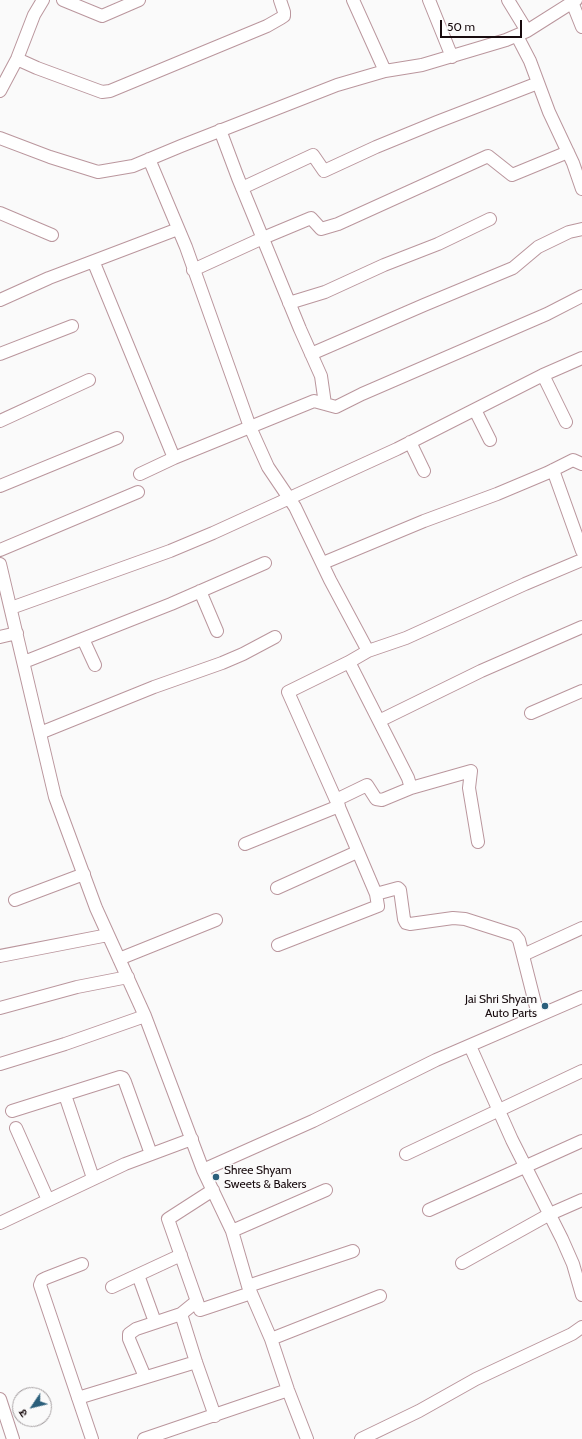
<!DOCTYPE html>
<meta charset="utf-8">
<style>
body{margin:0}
#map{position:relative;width:582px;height:1439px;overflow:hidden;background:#fafafa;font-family:Cabin,"Noto Sans Devanagari",sans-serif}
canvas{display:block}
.north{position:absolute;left:12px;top:1387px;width:40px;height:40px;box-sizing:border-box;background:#fafafa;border:1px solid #a09a9c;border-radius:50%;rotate:235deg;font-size:11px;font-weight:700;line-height:16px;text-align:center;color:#180b0e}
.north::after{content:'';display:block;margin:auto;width:14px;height:18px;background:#2b5f7b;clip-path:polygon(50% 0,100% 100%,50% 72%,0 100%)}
.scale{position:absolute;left:440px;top:20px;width:82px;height:18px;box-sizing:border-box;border:2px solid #180b0e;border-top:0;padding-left:5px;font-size:12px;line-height:14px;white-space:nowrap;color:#180b0e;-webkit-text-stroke:3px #fafafa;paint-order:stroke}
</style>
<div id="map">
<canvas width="582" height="1439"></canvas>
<div class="north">उ</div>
<div class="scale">50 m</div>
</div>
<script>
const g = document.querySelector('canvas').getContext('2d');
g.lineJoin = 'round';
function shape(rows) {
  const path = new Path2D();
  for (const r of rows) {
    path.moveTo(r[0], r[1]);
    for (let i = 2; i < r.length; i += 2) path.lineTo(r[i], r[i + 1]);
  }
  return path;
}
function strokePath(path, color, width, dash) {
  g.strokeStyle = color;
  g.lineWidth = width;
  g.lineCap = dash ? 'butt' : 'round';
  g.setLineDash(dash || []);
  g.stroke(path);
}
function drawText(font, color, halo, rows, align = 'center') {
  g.font = font + ' Cabin,sans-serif';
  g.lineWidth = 3;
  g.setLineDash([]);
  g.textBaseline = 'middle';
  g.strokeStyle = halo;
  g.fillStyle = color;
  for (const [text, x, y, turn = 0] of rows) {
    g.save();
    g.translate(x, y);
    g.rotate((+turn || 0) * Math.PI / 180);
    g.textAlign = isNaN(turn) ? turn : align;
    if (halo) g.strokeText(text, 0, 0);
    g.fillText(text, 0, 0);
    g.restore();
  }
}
const minor = shape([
 [63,0,102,16,139,0],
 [353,0,385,71],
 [429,0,452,57],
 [508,0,527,31],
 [572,2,582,27],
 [517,36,530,61,549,112,573,163,582,189],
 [17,59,37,68,102,92,110,91,267,26,281,18,284,16,284,12,280,0],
 [0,91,17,59,34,15,43,0],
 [220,130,238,178,300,329,321,376,325,404],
 [0,138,50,157,98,172,133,166,181,146,337,85,385,71,422,65,506,40,527,31,576,0],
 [149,159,186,247,250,427,268,467,295,507,330,580,368,651,349,662,408,778,411,788,382,800,376,799,367,785,336,800,376,894,398,888,400,890,404,919,406,923,410,924,453,918,465,919,515,935,519,940,538,1015],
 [242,188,313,155,324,171,376,147,437,122,538,83],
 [0,213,52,235],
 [94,263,174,458,314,401,336,407,362,394,547,314,582,296],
 [193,270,263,238,311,218,321,229,338,224,488,156,512,175,568,152],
 [0,300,49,278,178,229],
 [289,303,325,292,384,265,438,244,490,219],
 [0,354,72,326],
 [311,354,424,305,513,268,538,247,569,232,582,229],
 [543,375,566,422],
 [475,410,490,440],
 [0,421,89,380],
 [410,442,424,471],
 [553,470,582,551],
 [140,474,174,458],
 [0,486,117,438],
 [0,550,138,492],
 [323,563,424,521,497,494,547,473,573,460,582,464],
 [0,564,55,797,96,908,145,1016,203,1170,313,1121,436,1060,582,997],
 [200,591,217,631],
 [11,608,170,551,213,533,397,449,543,375,582,358],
 [0,637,17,633],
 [83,639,95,665],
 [368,651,406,638,525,584,582,560],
 [24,662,171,604,265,563],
 [531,713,582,691],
 [379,721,481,671,582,627],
 [40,733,154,687,222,663,243,654,275,637],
 [411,788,471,771,469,788,478,842],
 [336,800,288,692,349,662],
 [245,844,339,806],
 [277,888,357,852],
 [15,900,84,874],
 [278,945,378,906,376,894],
 [523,955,582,928],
 [0,956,108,935],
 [119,959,216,920],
 [0,1008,77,987,128,977],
 [470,1046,512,1140,562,1239,573,1264,582,1295],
 [0,1064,65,1044,145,1016],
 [65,1095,93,1178],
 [12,1111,120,1077,123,1078,125,1082,151,1154],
 [16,1128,48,1200],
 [406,1154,582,1071],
 [203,1170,232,1231,248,1286,271,1339,288,1390,307,1439],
 [213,1190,168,1219,200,1310,251,1293],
 [429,1210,582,1141],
 [0,1223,125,1164,192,1139],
 [232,1231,326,1190],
 [462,1263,550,1214,582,1200],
 [82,1264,46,1278,42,1280,40,1285,92,1439],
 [138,1275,155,1322],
 [248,1286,353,1251],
 [112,1287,181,1255],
 [197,1301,181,1314,196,1362,215,1416],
 [271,1339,380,1296],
 [145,1377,129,1339,129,1334,136,1329,181,1314],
 [78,1398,196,1362],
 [0,1399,13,1439],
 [144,1439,288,1390],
 [361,1439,419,1411,476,1379,572,1334,582,1327]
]);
strokePath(minor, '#ba969d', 14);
strokePath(minor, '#fff', 12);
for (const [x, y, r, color] of [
 [545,1006,4,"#2b5f7b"],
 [216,1177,4,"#2b5f7b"]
]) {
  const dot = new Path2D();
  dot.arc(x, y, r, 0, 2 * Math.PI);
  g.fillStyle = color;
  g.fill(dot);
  strokePath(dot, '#fafafa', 1.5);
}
drawText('12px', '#180b0e', '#fafafa', [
 ["Jai Shri Shyam",537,999],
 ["Auto Parts",537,1013],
 ["Shree Shyam",224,1170,"left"],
 ["Sweets & Bakers",224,1184,"left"]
], 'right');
</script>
